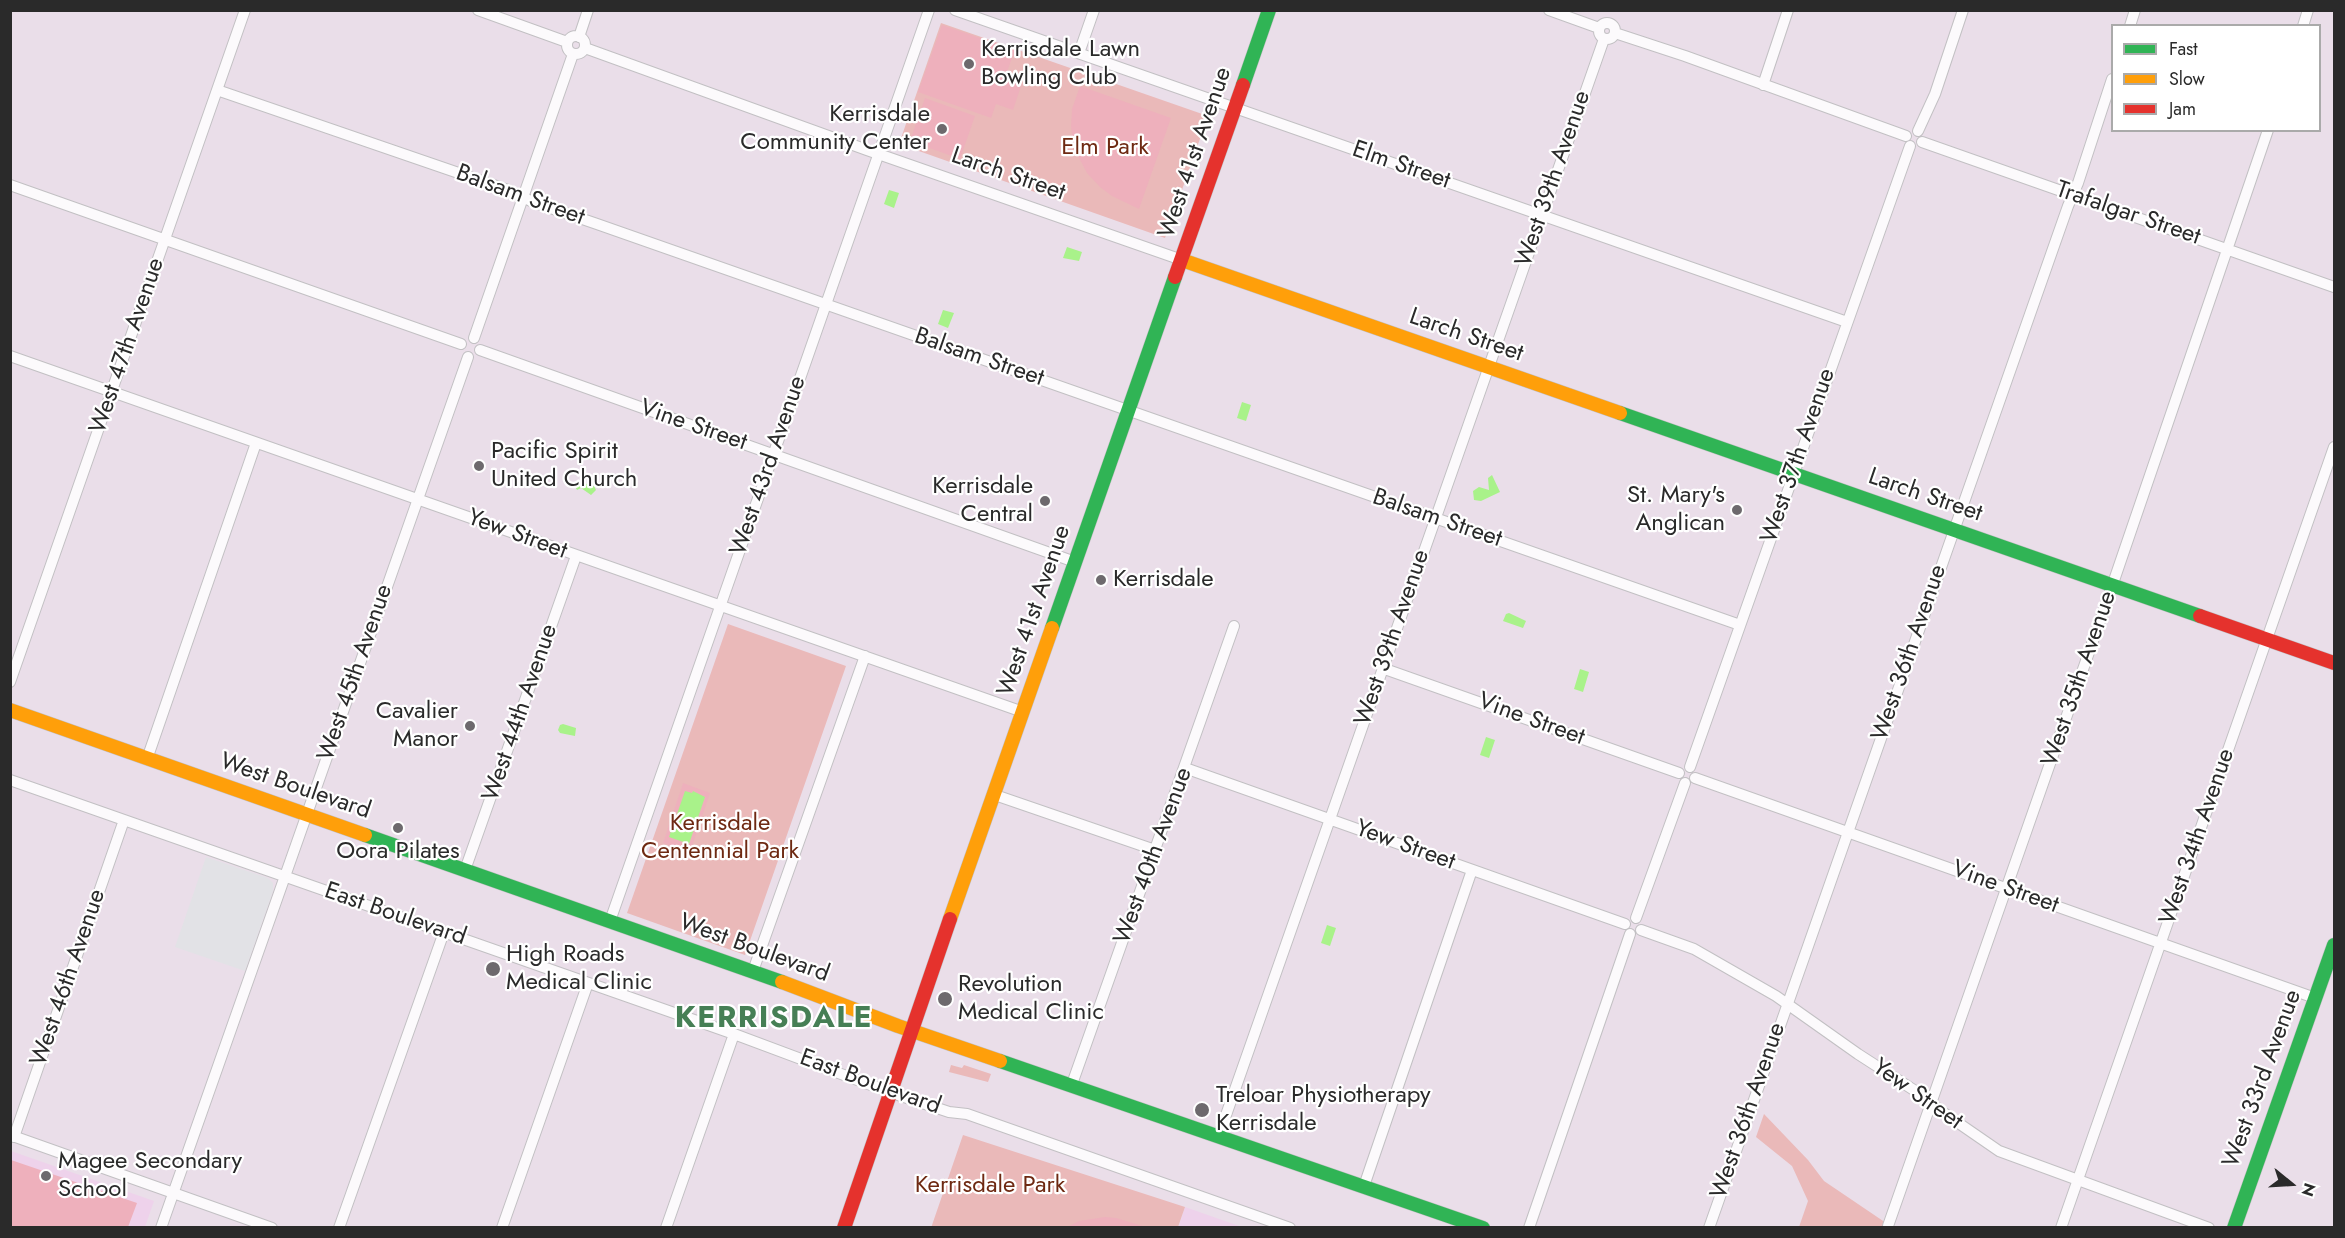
<!DOCTYPE html>
<style>
body{margin:0}
#map{position:relative;width:2345px;height:1238px;overflow:hidden;background:#eadee9;font-family:Jost,sans-serif}
canvas{display:block}
.frame{position:absolute;inset:0;border:12px solid #2a2a2a;pointer-events:none}
.legend{position:absolute;left:2111px;top:24px;width:210px;height:108px;box-sizing:border-box;background:#fff;border:2px solid #aaa;margin:0;padding:8px 10px;list-style:none;font-size:18px;color:#2a2a2a}
.legend li{display:flex;align-items:center;gap:12px;height:30px}
.legend b{width:30px;border:2px solid #aaa}
.north{position:absolute;left:2261px;top:1154px;width:60px;height:60px;-webkit-text-stroke:4px #fff;paint-order:stroke;rotate:108deg;font-size:16px;font-weight:700;line-height:24px;text-align:center;color:#2a2a2a}
.north::after{content:'';display:block;margin:auto;width:21px;height:27px;background:#2a2a2a;clip-path:polygon(50% 0,100% 100%,50% 72%,0 100%)}
</style>
<div id="map">
<canvas width="2345" height="1238"></canvas>
<div class="frame"></div>
<ul class="legend">
<li><b style="height:8px;background:#30b455"></b>Fast</li>
<li><b style="height:8px;background:#ff9f0a"></b>Slow</li>
<li><b style="height:8px;background:#e5322d"></b>Jam</li>
</ul>
<div class="north">N</div>
</div>
<script>
const g = document.querySelector('canvas').getContext('2d');
g.lineJoin = 'round';
function paint(path, color) {
  g.fillStyle = color;
  g.fill(path, 'evenodd');
}
function shape(rows) {
  const path = new Path2D();
  for (const r of rows) {
    if (r.length === 3) {
      path.moveTo(r[0] + r[2], r[1]);
      path.arc(r[0], r[1], r[2], 0, 2 * Math.PI);
      continue;
    }
    path.moveTo(r[0], r[1]);
    for (let i = 2; i < r.length; i += 2) path.lineTo(r[i], r[i + 1]);
  }
  return path;
}
function strokePath(path, color, width, dash) {
  g.strokeStyle = color;
  g.lineWidth = width;
  g.lineCap = dash ? 'butt' : 'round';
  g.setLineDash(dash || []);
  g.stroke(path);
}
function drawText(font, color, halo, rows, align = 'center') {
  g.font = font + ' Jost,sans-serif';
  g.lineWidth = 4.5;
  g.setLineDash([]);
  g.textBaseline = 'middle';
  g.strokeStyle = halo;
  g.fillStyle = color;
  for (const [text, x, y, turn = 0] of rows) {
    g.save();
    g.translate(x, y);
    g.rotate((+turn || 0) * Math.PI / 180);
    g.textAlign = isNaN(turn) ? turn : align;
    if (halo) g.strokeText(text, 0, 0);
    g.fillText(text, 0, 0);
    g.restore();
  }
}
paint(shape([
 [206,857,268,878,273,883,273,891,245,971,175,947]
]), '#e2e2e6');
paint(shape([
 [11,1151,154,1201,145,1227,11,1228],
 [1185,1207,1242,1227,1178,1228]
]), '#eed2eb');
paint(shape([
 [941,23,1208,116,1165,238,899,144],
 [728,624,846,666,745,955,627,913],
 [951,1065,962,1068,964,1065,991,1074,988,1082,949,1072],
 [1764,1114,1808,1160,1824,1181,1892,1227,1799,1227,1808,1201,1792,1166,1756,1137],
 [963,1135,1185,1207,1178,1227,931,1228]
]), '#eab9b9');
paint(shape([
 [942,25,1015,50,1005,77,1022,83,1013,110,996,104,991,118,918,92],
 [1080,86,1171,118,1139,209,1112,196,1100,187,1087,173,1079,158,1073,143,1071,126,1072,109],
 [925,98,975,116,960,159,910,141],
 [683,783,710,793,690,852,663,843],
 [11,1160,137,1203,128,1227,11,1227],
 [1105,1217,1116,1218,1146,1227,1067,1227,1079,1221]
]), '#eeb0bc');
paint(shape([
 [889,190,899,193,894,208,884,204],
 [1067,247,1082,252,1079,261,1063,258],
 [943,310,954,313,948,328,938,324],
 [1242,402,1251,405,1246,421,1237,418],
 [1492,475,1500,492,1481,501,1474,500,1473,491,1479,487,1489,490,1488,478],
 [577,481,594,486,596,490,591,495,581,488,577,490,574,484],
 [1509,613,1526,621,1523,628,1503,621,1506,614],
 [1580,669,1589,672,1583,692,1574,689],
 [563,724,576,728,575,736,560,733,558,730,560,725],
 [1486,737,1495,740,1489,758,1480,755],
 [685,791,692,793,693,791,705,797,689,844,669,837],
 [1327,925,1336,928,1330,946,1321,943]
]), '#a9f28a');
const street = shape([
 [478,10,567,42],
 [955,10,1847,322],
 [1549,10,1599,28],
 [1607,31,8],
 [2130,26,2135,10],
 [2303,26,2308,10],
 [1615,33,1685,56,1906,136],
 [576,45,9],
 [579,37,588,10],
 [585,48,867,150,1182,260],
 [1079,53,1094,10],
 [1763,85,1788,10],
 [217,90,508,190,533,202,597,224,1740,625],
 [1918,131,1935,94,1963,10],
 [1922,142,2334,287],
 [10,185,461,344],
 [474,338,573,54],
 [480,350,1075,562],
 [10,356,1023,712],
 [1382,668,1679,773],
 [10,682,245,10],
 [147,759,256,443],
 [1690,767,1910,146],
 [1185,768,1625,924],
 [1695,778,2315,998],
 [10,780,734,1034,892,1093,949,1112,967,1114,1290,1228],
 [995,795,1155,850],
 [465,870,576,556],
 [1636,918,1685,783],
 [610,921,929,10],
 [1641,930,1694,949,1776,996,1858,1054,1920,1094,1941,1111,1999,1151,2209,1228],
 [753,971,865,656],
 [1072,1084,1234,626],
 [10,1135,272,1228],
 [1219,1135,1604,39],
 [14,1137,124,820],
 [1364,1186,1472,870],
 [1888,1226,2108,598,2268,130],
 [161,1228,468,357],
 [339,1228,444,932],
 [502,1228,588,983],
 [666,1228,734,1034],
 [1529,1228,1630,934],
 [1709,1228,2068,206,2078,183,2112,79],
 [2061,1228,2334,447]
]);
const fast = shape([
 [1243,85,1269,10],
 [1620,413,2200,616],
 [1052,628,1175,277],
 [365,835,782,982],
 [1000,1061,1483,1228],
 [2234,1228,2334,945]
]);
const slow = shape([
 [1182,260,1620,413],
 [10,710,365,835],
 [950,919,1052,628],
 [782,982,898,1026,1000,1061]
]);
const jam = shape([
 [1175,277,1243,85],
 [2200,616,2334,663],
 [844,1228,950,919]
]);
strokePath(street, '#c2c0c3', 12);
strokePath(fast, '#c2c0c3', 15);
strokePath(slow, '#c2c0c3', 15);
strokePath(jam, '#c2c0c3', 15);
strokePath(street, '#fcfafc', 10);
strokePath(fast, '#30b455', 14);
strokePath(slow, '#ff9f0a', 14);
strokePath(jam, '#e5322d', 14);
for (const [x, y, r, color] of [
 [969,64,6,"#6d696d"],
 [942,129,6,"#6d696d"],
 [479,466,6,"#6d696d"],
 [1045,501,6,"#6d696d"],
 [1737,510,6,"#6d696d"],
 [1101,580,6,"#6d696d"],
 [470,726,6,"#6d696d"],
 [398,828,6,"#6d696d"],
 [493,969,8,"#6d696d"],
 [945,999,8,"#6d696d"],
 [1202,1110,8,"#6d696d"],
 [46,1176,6,"#6d696d"]
]) {
  const dot = new Path2D();
  dot.arc(x, y, r, 0, 2 * Math.PI);
  g.fillStyle = color;
  g.fill(dot);
  strokePath(dot, '#fff', 2);
}
drawText('24px', '#2a2a2a', '#fff', [
 ["Kerrisdale Lawn",981,50],
 ["Bowling Club",981,78],
 ["Kerrisdale",930,115,"right"],
 ["Community Center",930,143,"right"],
 ["Pacific Spirit",491,452],
 ["United Church",491,480],
 ["Kerrisdale",1033,487,"right"],
 ["Central",1033,515,"right"],
 ["St. Mary's",1725,496,"right"],
 ["Anglican",1725,524,"right"],
 ["Kerrisdale",1113,580],
 ["Cavalier",458,712,"right"],
 ["Manor",458,740,"right"],
 ["Oora Pilates",398,852,"center"],
 ["High Roads",506,955],
 ["Medical Clinic",506,983],
 ["Revolution",958,985],
 ["Medical Clinic",958,1013],
 ["Treloar Physiotherapy",1216,1096],
 ["Kerrisdale",1216,1124],
 ["Magee Secondary",58,1162],
 ["School",58,1190]
], 'left');
drawText('24px', '#6e2912', '#fff', [
 ["Elm Park",1105,148],
 ["Kerrisdale",720,824],
 ["Centennial Park",720,852],
 ["Kerrisdale Park",990,1186]
]);
drawText('24px', '#2a2a2a', '#fff', [
 ["West 41st Avenue",1196,153,-71],
 ["Elm Street",1401,166,19],
 ["Larch Street",1008,175,19],
 ["West 39th Avenue",1554,179,-71],
 ["Balsam Street",520,196,20],
 ["Trafalgar Street",2128,214,19],
 ["Larch Street",1466,336,19],
 ["West 47th Avenue",128,346,-71],
 ["Balsam Street",979,358,19],
 ["Vine Street",693,426,19],
 ["West 37th Avenue",1799,456,-71],
 ["West 43rd Avenue",769,466,-71],
 ["Larch Street",1925,496,19],
 ["Balsam Street",1437,519,19],
 ["Yew Street",517,535,20],
 ["West 41st Avenue",1035,611,-71],
 ["West 39th Avenue",1393,638,-71],
 ["West 36th Avenue",1910,653,-71],
 ["West 45th Avenue",356,673,-71],
 ["West 35th Avenue",2080,679,-71],
 ["West 44th Avenue",521,713,-71],
 ["Vine Street",1531,720,20],
 ["West Boulevard",295,787,19],
 ["West 34th Avenue",2198,837,-71],
 ["Yew Street",1405,846,20],
 ["West 40th Avenue",1154,856,-70],
 ["Vine Street",2005,888,20],
 ["East Boulevard",395,915,19],
 ["West Boulevard",754,949,20],
 ["West 46th Avenue",69,978,-71],
 ["West 33rd Avenue",2263,1079,-70],
 ["East Boulevard",870,1083,20],
 ["Yew Street",1917,1095,35],
 ["West 36th Avenue",1749,1111,-71]
]);
g.letterSpacing = '1.5px';
drawText('bold 30px', '#467f55', '#fff', [
 ["KERRISDALE",774,1020]
]);
g.letterSpacing = '0px';
</script>
